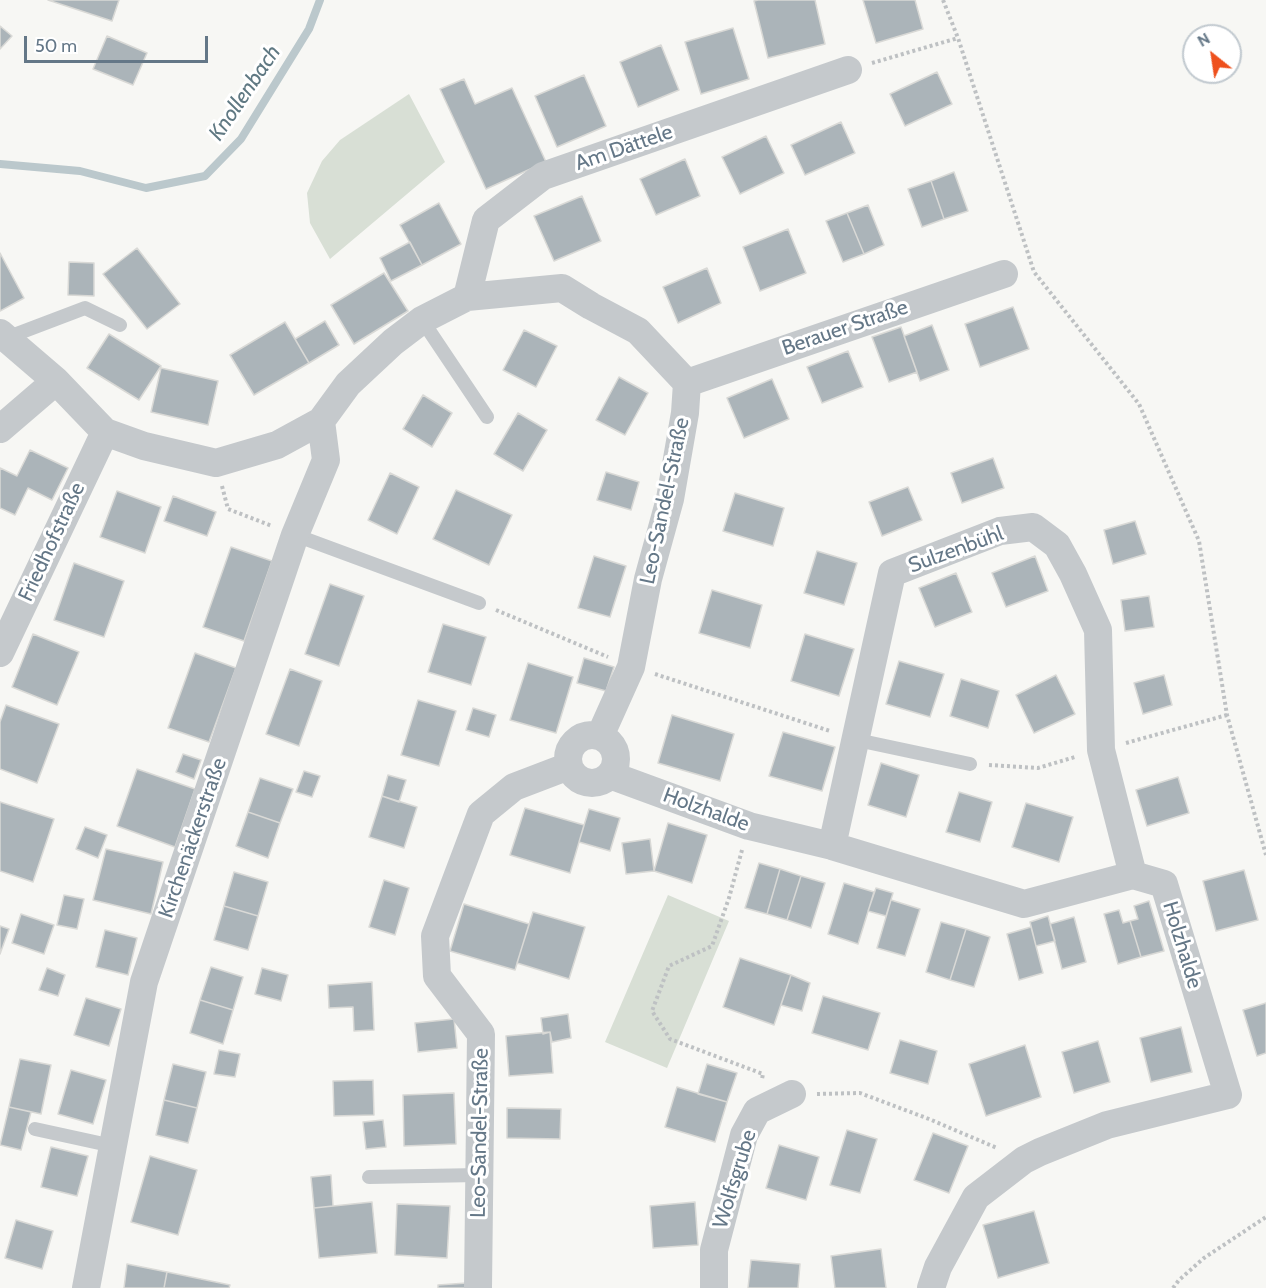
<!DOCTYPE html>
<meta charset="utf-8">
<style>
body{margin:0}
#map{position:relative;width:1266px;height:1288px;overflow:hidden;background:#f7f7f4;font-family:Cabin,sans-serif}
canvas{display:block}
.north{position:absolute;left:1182px;top:24px;width:60px;height:60px;box-sizing:border-box;background:#fff;border:2px solid #c1c9cf;border-radius:50%;rotate:330deg;font-size:16px;font-weight:700;line-height:24px;text-align:center;color:#647787}
.north::after{content:'';display:block;margin:auto;width:21px;height:27px;background:#ee501d;clip-path:polygon(50% 0,100% 100%,50% 72%,0 100%)}
.scale{position:absolute;left:24px;top:36px;width:184px;height:27px;box-sizing:border-box;border:3px solid #647787;border-top:0;padding-left:8px;font-size:18px;line-height:21px;white-space:nowrap;color:#647787;-webkit-text-stroke:4px #fff;paint-order:stroke}
</style>
<div id="map">
<canvas width="1266" height="1288"></canvas>
<div class="north">N</div>
<div class="scale">50 m</div>
</div>
<script>
const g = document.querySelector('canvas').getContext('2d');
g.lineJoin = 'round';
function paint(path, color) {
  g.fillStyle = color;
  g.fill(path, 'evenodd');
}
function shape(rows) {
  const path = new Path2D();
  for (const r of rows) {
    if (r.length === 3) {
      path.moveTo(r[0] + r[2], r[1]);
      path.arc(r[0], r[1], r[2], 0, 2 * Math.PI);
      continue;
    }
    path.moveTo(r[0], r[1]);
    for (let i = 2; i < r.length; i += 2) path.lineTo(r[i], r[i + 1]);
  }
  return path;
}
function strokePath(path, color, width, dash) {
  g.strokeStyle = color;
  g.lineWidth = width;
  g.lineCap = dash ? 'butt' : 'round';
  g.setLineDash(dash || []);
  g.stroke(path);
}
function drawText(font, color, halo, rows, align = 'center') {
  g.font = font + ' Cabin,sans-serif';
  g.lineWidth = 6;
  g.setLineDash([]);
  g.textBaseline = 'middle';
  g.strokeStyle = halo;
  g.fillStyle = color;
  for (const [text, x, y, turn = 0] of rows) {
    g.save();
    g.translate(x, y);
    g.rotate((+turn || 0) * Math.PI / 180);
    g.textAlign = isNaN(turn) ? turn : align;
    if (halo) g.strokeText(text, 0, 0);
    g.fillText(text, 0, 0);
    g.restore();
  }
}
paint(shape([
 [409,94,445,162,330,259,310,223,307,193,322,161,340,140],
 [668,895,729,921,667,1068,605,1042]
]), '#d8dfd5');
strokePath(shape([
 [0,164,80,171,146,188,205,176,241,139,309,29,320,0]
]), '#bbc8cc', 8);
const building = shape([
 [48,0,119,0,112,21,48,0],
 [758,0,815,0,825,44,768,58,754,1,758,0],
 [863,0,915,0,923,29,876,43,863,0],
 [0,26,12,36,0,49,0,26],
 [733,28,749,79,701,94,685,42,733,28],
 [107,36,147,53,133,85,93,69,107,36],
 [661,45,679,90,638,107,620,62,661,45],
 [937,72,952,104,905,126,890,94,937,72],
 [584,75,606,126,557,147,535,96,584,75],
 [464,79,475,104,512,88,546,162,486,189,440,89,464,79],
 [841,122,855,153,805,175,791,145,841,122],
 [766,136,784,173,740,194,722,157,766,136],
 [685,159,700,196,656,215,640,179,685,159],
 [954,172,968,211,944,219,931,181,954,172],
 [931,181,944,219,922,227,908,189,931,181],
 [582,196,601,241,554,261,534,216,582,196],
 [439,203,461,244,422,265,400,225,439,203],
 [868,205,884,245,864,254,847,213,868,205],
 [847,213,864,254,843,262,826,221,847,213],
 [788,229,806,273,760,291,743,247,788,229],
 [410,242,422,265,391,281,380,258,410,242],
 [137,248,180,304,147,329,103,274,137,248],
 [0,253,24,298,0,311,0,253],
 [69,262,94,263,94,296,68,295,69,262],
 [707,268,721,303,678,323,663,287,707,268],
 [384,273,408,311,354,344,331,305,384,273],
 [1013,307,1029,349,980,367,965,324,1013,307],
 [325,321,339,345,309,363,295,339,325,321],
 [285,322,309,363,254,395,230,355,285,322],
 [932,325,949,370,920,381,904,336,932,325],
 [901,327,917,372,889,382,872,337,901,327],
 [524,330,557,346,536,387,503,370,524,330],
 [109,334,161,366,139,400,87,368,109,334],
 [848,351,863,387,822,403,807,367,848,351],
 [161,368,218,381,208,425,151,412,161,368],
 [619,377,648,393,625,435,596,420,619,377],
 [772,379,789,419,744,438,727,398,772,379],
 [423,395,452,413,432,447,403,429,423,395],
 [518,413,547,430,523,471,494,454,518,413],
 [30,450,68,468,52,500,28,488,15,515,0,508,0,468,17,476,30,450],
 [993,458,1004,488,962,503,951,473,993,458],
 [606,472,639,482,631,510,597,500,606,472],
 [390,473,419,487,397,534,368,520,390,473],
 [908,487,922,520,882,536,869,502,908,487],
 [456,490,512,515,489,565,433,539,456,490],
 [117,491,161,507,145,553,100,537,117,491],
 [735,493,784,508,773,546,723,531,735,493],
 [173,496,216,512,207,536,164,521,173,496],
 [1135,521,1146,554,1113,564,1104,530,1135,521],
 [231,547,272,561,244,641,203,627,231,547],
 [817,551,857,563,844,605,804,593,817,551],
 [594,556,626,566,610,617,578,608,594,556],
 [1035,556,1048,591,1006,607,992,573,1035,556],
 [74,563,124,581,104,637,54,620,74,563],
 [956,573,972,612,935,627,919,588,956,573],
 [330,584,364,596,339,666,305,654,330,584],
 [712,590,762,605,750,648,699,633,712,590],
 [1149,596,1154,627,1125,631,1121,600,1149,596],
 [443,624,486,637,471,685,428,672,443,624],
 [33,634,79,652,57,705,12,687,33,634],
 [805,634,854,649,839,696,791,681,805,634],
 [195,653,236,668,209,742,168,728,195,653],
 [584,658,614,667,606,691,577,683,584,658],
 [899,661,944,674,930,717,886,704,899,661],
 [528,663,573,677,556,733,510,720,528,663],
 [290,669,322,681,299,746,266,734,290,669],
 [1056,675,1075,714,1034,733,1016,695,1056,675],
 [1164,675,1172,705,1143,714,1134,683,1164,675],
 [961,679,999,691,988,728,950,716,961,679],
 [418,700,456,711,439,766,401,755,418,700],
 [6,705,59,724,37,783,0,769,0,722,6,705],
 [473,708,496,715,489,737,466,730,473,708],
 [672,715,734,734,720,781,658,763,672,715],
 [783,732,835,747,822,791,769,776,783,732],
 [183,754,201,760,194,779,176,772,183,754],
 [881,763,919,775,906,817,868,805,881,763],
 [137,769,195,789,175,847,117,826,137,769],
 [304,771,320,776,312,797,296,792,304,771],
 [388,775,406,780,399,802,382,796,388,775],
 [1178,777,1189,813,1147,826,1136,790,1178,777],
 [260,778,293,789,280,823,248,812,260,778],
 [959,792,992,802,980,842,946,832,959,792],
 [382,796,417,807,404,848,369,837,382,796],
 [0,802,54,819,33,882,0,871,0,802],
 [1026,803,1073,817,1059,862,1012,847,1026,803],
 [525,808,584,825,570,873,510,855,525,808],
 [589,809,620,818,610,851,579,842,589,809],
 [248,812,280,823,268,858,236,846,248,812],
 [668,823,707,835,692,883,654,871,668,823],
 [85,827,107,835,98,858,76,849,85,827],
 [650,839,654,871,626,874,622,843,650,839],
 [106,849,163,862,151,914,93,900,106,849],
 [759,863,780,869,767,914,745,908,759,863],
 [780,869,801,876,787,920,767,914,780,869],
 [1244,870,1258,920,1216,931,1203,881,1244,870],
 [234,872,268,882,258,916,224,906,234,872],
 [801,876,825,883,811,928,787,920,801,876],
 [384,880,409,888,395,935,369,927,384,880],
 [844,883,874,892,858,944,828,934,844,883],
 [876,888,893,893,886,916,868,911,876,888],
 [64,895,84,899,77,929,57,925,64,895],
 [891,900,920,909,905,956,877,948,891,900],
 [1149,901,1164,951,1141,957,1130,921,1138,919,1134,906,1149,901],
 [464,904,529,924,515,970,450,951,464,904],
 [224,906,258,916,248,950,214,940,224,906],
 [1119,910,1123,923,1130,921,1141,957,1118,964,1104,914,1119,910],
 [533,912,585,927,569,979,517,963,533,912],
 [21,914,54,925,44,954,12,943,21,914],
 [1048,916,1055,941,1036,946,1030,922,1048,916],
 [1074,917,1086,962,1062,969,1050,924,1074,917],
 [941,922,966,929,950,980,926,972,941,922],
 [0,926,9,929,0,954,0,926],
 [1031,927,1043,973,1019,980,1007,934,1031,927],
 [966,929,990,937,974,987,950,980,966,929],
 [105,930,137,938,128,975,96,967,105,930],
 [740,958,791,975,774,1025,723,1007,740,958],
 [211,967,243,977,233,1010,200,1000,211,967],
 [47,968,65,975,58,996,39,990,47,968],
 [262,968,288,975,281,1001,255,994,262,968],
 [791,975,810,983,802,1011,781,1005,791,975],
 [372,982,374,1030,354,1031,353,1007,329,1008,328,985,372,982],
 [823,996,880,1013,868,1050,812,1033,823,996],
 [86,998,121,1009,109,1046,74,1035,86,998],
 [200,1000,233,1010,223,1044,190,1033,200,1000],
 [1266,1003,1266,1053,1257,1056,1243,1010,1266,1003],
 [568,1014,571,1038,552,1042,550,1032,543,1034,541,1018,568,1014],
 [454,1019,457,1048,418,1052,415,1023,454,1019],
 [1181,1027,1192,1072,1151,1082,1140,1038,1181,1027],
 [550,1032,553,1073,509,1076,506,1036,550,1032],
 [900,1040,937,1051,928,1084,890,1073,900,1040],
 [1098,1041,1110,1082,1074,1093,1062,1052,1098,1041],
 [1025,1045,1041,1097,986,1116,969,1064,1025,1045],
 [219,1050,240,1054,235,1077,214,1074,219,1050],
 [20,1059,51,1065,41,1114,9,1107,20,1059],
 [173,1064,206,1072,197,1108,164,1100,173,1064],
 [707,1064,737,1073,727,1102,698,1094,707,1064],
 [71,1070,106,1080,93,1124,58,1114,71,1070],
 [373,1080,374,1115,334,1116,333,1081,373,1080],
 [677,1087,727,1102,715,1142,665,1127,677,1087],
 [454,1093,456,1144,404,1146,403,1095,454,1093],
 [164,1100,197,1108,188,1143,156,1135,164,1100],
 [9,1107,31,1112,21,1150,0,1145,9,1107],
 [507,1108,561,1109,560,1139,507,1138,507,1108],
 [383,1120,386,1147,366,1149,363,1122,383,1120],
 [847,1130,877,1139,860,1193,830,1185,847,1130],
 [933,1133,968,1146,949,1193,914,1180,933,1133],
 [779,1145,819,1157,806,1200,766,1188,779,1145],
 [51,1147,88,1156,77,1196,41,1187,51,1147],
 [150,1156,197,1170,178,1235,131,1222,150,1156],
 [331,1175,333,1206,314,1208,311,1177,331,1175],
 [372,1202,377,1253,319,1258,314,1208,372,1202],
 [695,1202,698,1245,653,1248,650,1206,695,1202],
 [397,1204,450,1206,447,1258,395,1255,397,1204],
 [1034,1211,1049,1263,998,1278,983,1225,1034,1211],
 [16,1220,53,1231,42,1269,5,1258,16,1220],
 [881,1249,886,1288,835,1288,831,1256,881,1249],
 [751,1260,800,1264,798,1288,748,1288,751,1260],
 [127,1264,167,1272,164,1288,124,1288,127,1264],
 [167,1272,230,1285,229,1288,164,1288,167,1272],
 [467,1283,467,1288,438,1288,438,1285,467,1283]
]);
paint(building, '#abb4b9');
strokePath(building, '#d9d9d6', 1.5);
strokePath(shape([
 [943,0,958,38,1034,272,1139,404,1199,541,1227,715,1266,855],
 [872,63,958,38],
 [222,486,228,509,272,526],
 [496,610,608,657],
 [655,674,830,731],
 [1126,743,1227,715],
 [989,765,1038,768,1075,757],
 [742,850,729,898,712,946,669,966,652,1011,670,1039,763,1074,762,1079],
 [817,1094,860,1093,929,1119,997,1148],
 [1173,1288,1179,1280,1204,1258,1266,1217]
]), '#bec1c3', 4, [3, 3]);
strokePath(shape([
 [422,320,487,417],
 [6,338,85,308,120,325],
 [295,535,479,603],
 [857,740,970,764],
 [35,1129,113,1146],
 [369,1177,479,1175]
]), '#c5c9cc', 14);
strokePath(shape([
 [467,297,486,220,543,176,848,70],
 [0,333,56,381,105,432,144,446,216,463,277,445,321,421,348,384,393,342,422,320,467,297,562,288,591,306,638,331,687,383,685,413,670,499,648,579,631,667,600,736],
 [687,383,1004,274],
 [0,429,56,381],
 [0,653,105,432],
 [592,759,24],
 [610,775,749,826,832,846,1024,904,1133,875,1164,884,1228,1095,1107,1125,1040,1152,1024,1160,976,1197,938,1267,931,1288],
 [832,846,892,573,1000,531,1033,527,1057,545,1073,574,1098,630,1101,750,1133,875],
 [86,1288,144,982,295,535,326,460,321,421],
 [478,1288,481,1034,437,976,435,936,481,814,514,787,569,766],
 [714,1288,714,1250,744,1135,757,1111,792,1094]
]), '#c5c9cc', 28);
drawText('21px', '#647787', '#fff', [
 ["Am Dättele",624,148,-19],
 ["Berauer Straße",845,328,-19],
 ["Leo-Sandel-Straße",665,501,-78],
 ["Friedhofstraße",52,542,-65],
 ["Sulzenbühl",956,550,-20],
 ["Holzhalde",706,810,20],
 ["Kirchenäckerstraße",193,838,-71],
 ["Holzhalde",1182,945,73],
 ["Leo-Sandel-Straße",480,1133,-89],
 ["Wolfsgrube",735,1179,-73]
]);
drawText('italic 22px', '#607983', '#fff', [
 ["Knollenbach",245,93,-56]
]);
</script>
